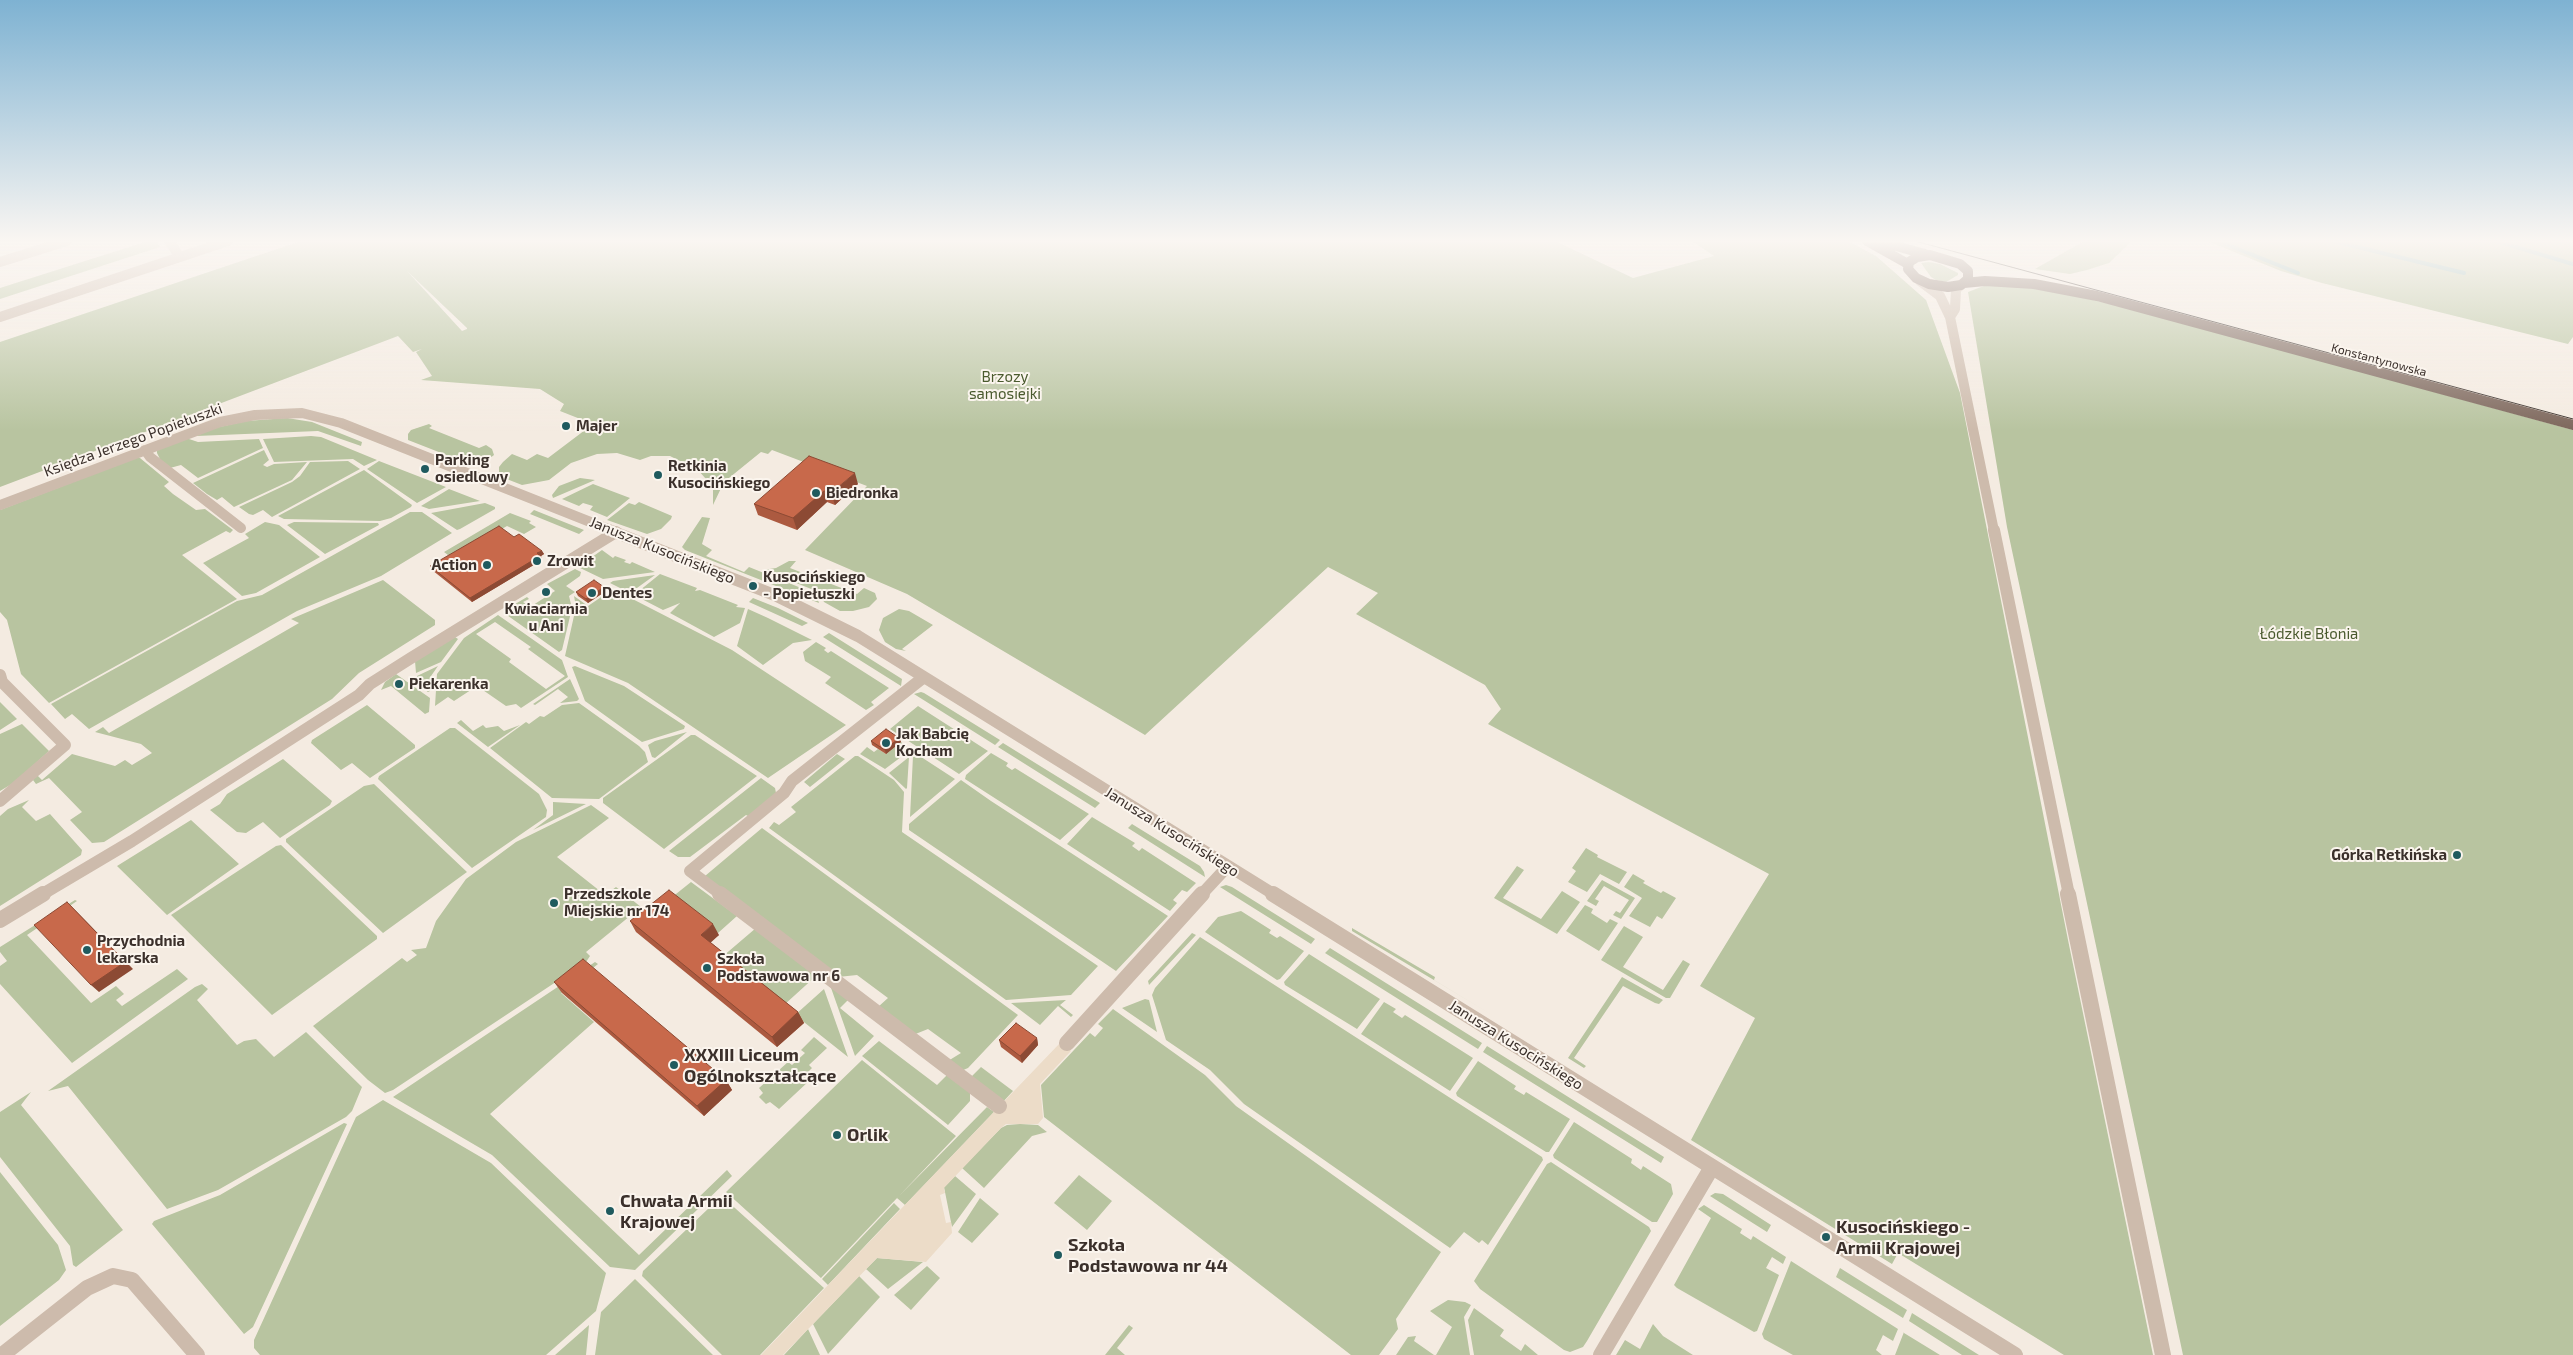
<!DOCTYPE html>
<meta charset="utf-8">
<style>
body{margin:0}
canvas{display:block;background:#f4ebe1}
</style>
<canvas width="2573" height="1355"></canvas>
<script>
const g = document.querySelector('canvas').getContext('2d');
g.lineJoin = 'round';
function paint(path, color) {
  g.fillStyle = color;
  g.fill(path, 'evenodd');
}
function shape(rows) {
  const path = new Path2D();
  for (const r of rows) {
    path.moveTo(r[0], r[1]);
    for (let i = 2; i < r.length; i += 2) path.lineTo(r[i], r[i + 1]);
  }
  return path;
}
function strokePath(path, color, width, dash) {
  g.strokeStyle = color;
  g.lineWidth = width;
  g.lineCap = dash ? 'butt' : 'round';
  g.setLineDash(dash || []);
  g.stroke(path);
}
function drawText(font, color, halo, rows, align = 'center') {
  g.font = font + ' "Exo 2",sans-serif';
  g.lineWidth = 4;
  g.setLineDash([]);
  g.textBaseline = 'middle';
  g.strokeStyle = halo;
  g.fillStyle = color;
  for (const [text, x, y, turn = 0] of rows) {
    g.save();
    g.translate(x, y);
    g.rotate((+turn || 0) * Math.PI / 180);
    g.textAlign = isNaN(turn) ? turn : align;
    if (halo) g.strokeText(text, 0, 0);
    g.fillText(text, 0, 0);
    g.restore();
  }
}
paint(shape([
 [148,241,156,241,160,247,0,299,0,288],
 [301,241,1555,241,1633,278,1714,256,1692,241,1848,241,1876,256,1926,300,1960,393,2068,940,2153,1355,2064,1355,1898,1253,1892,1264,1691,1140,1755,1018,1700,986,1769,874,1488,724,1501,709,1485,685,1356,614,1378,593,1328,567,1145,735,907,594,805,550,867,486,772,450,768,454,761,452,724,482,713,505,713,487,698,470,670,456,651,456,640,460,617,453,597,454,571,463,549,480,522,485,499,476,499,467,503,462,512,454,527,460,537,454,548,458,593,424,560,411,564,404,540,389,421,380,432,376,416,352,422,349,413,352,398,336,0,487,0,342],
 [407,271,467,328,467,329,462,331],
 [2084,241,2132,241,2109,263,2087,270,2070,274,2035,269],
 [2207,241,2573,241,2573,337,2568,344,2322,283,2281,271],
 [1929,262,1940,264,1958,273,1958,275,1946,282,1936,280,1931,277,1921,263],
 [1989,284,2005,284,2071,295,2136,310,2573,430,2573,1355,2183,1355,2007,527,1968,292],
 [287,418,312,422,362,442,361,446,318,431,196,436,215,428,246,421],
 [429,424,432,426,429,428,479,448,486,445,492,449,494,455,485,462,472,465,408,440,408,434,411,430],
 [311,436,321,437,377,460,364,466,353,459,274,462,263,439],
 [186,438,198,442,259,439,263,448,198,478,181,465,170,468,161,461,157,453,157,450],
 [264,450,269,460,263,465,267,467,274,464,307,462,292,480,234,507,222,497,217,500,207,494,193,483],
 [136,458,140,458,169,482,164,486,173,494,196,510,205,509,233,530,230,533,226,531,182,555,237,599,49,703,21,674,7,620,0,612,0,510],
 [348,461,360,469,272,517,263,510,253,515,249,514,239,507,292,482,300,476,310,462],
 [379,461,446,487,417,503,367,469],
 [364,470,412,505,411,507,391,518,380,521,284,519,278,516],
 [580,478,595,480,553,498,552,495,559,486],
 [593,484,630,498,607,517,590,510,593,506,583,503,579,506,562,499],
 [449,489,480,501,429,509,421,506],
 [639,502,672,516,671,519,661,529,647,534,607,520,629,503,635,505],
 [485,503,495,507,495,509,460,529,457,530,431,513],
 [534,510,584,530,579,534,530,514],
 [410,512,422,512,452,533,381,576,297,611,89,729,72,714,65,719,51,704,237,601,262,595],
 [510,513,531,521,529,523,536,527,524,534,507,526,452,558,444,552],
 [702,517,710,518,702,544,712,550,706,556,744,572,749,567,816,594,819,603,685,550,682,547],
 [265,522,279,525,320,557,256,593,242,596,203,563,249,538,245,534],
 [294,522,378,523,379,525,325,554,287,525],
 [602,550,613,558,615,556,626,560,624,562,630,564,632,562,655,572,603,579,578,567],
 [789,561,796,561,790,568,857,594,864,588,875,593,877,599,869,607,853,611,840,611,824,602,819,592,763,570,776,568],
 [575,569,581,572,580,576,566,586,575,592,569,596,572,608,562,650,559,652,504,613,505,610,527,597,529,599,523,602,530,607,555,591,547,584],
 [660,574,697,588,695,591,700,590,738,605,736,607,745,608,740,623,714,637,670,613,680,603,663,610,634,595],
 [655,575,630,593,610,583,613,581],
 [383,580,435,620,435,625,359,673,332,699,104,842,92,843,70,820,82,812,49,778,36,784,33,780,36,774,42,780,72,754,115,766,125,760,132,765,152,753,141,744,95,732,103,727,109,733,299,623,291,619],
 [613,589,732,650,846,725,768,778,628,683,565,656,576,607,574,596,588,606],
 [753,598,778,608,808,623,802,626,749,602],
 [748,609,768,618,812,640,793,643,763,665,737,646],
 [899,609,909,611,933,625,902,649,906,651,896,649,885,642,879,630,883,618],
 [498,615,562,660,568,677,521,708,516,704,506,706,477,686,454,701,448,697,435,706,437,674,464,638],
 [495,622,531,647,528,649,565,676,546,689,509,662,511,659,476,634],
 [829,633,902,679,901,686,823,637],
 [455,637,458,639,441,662,416,673,415,661],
 [816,642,826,648,824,650,828,653,831,651,889,688,871,702,874,705,866,710,825,683,831,677,805,661,803,652],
 [438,666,431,676,430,691,428,692,418,685,417,676],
 [575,666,624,686,685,726,684,729,642,742,585,701,572,667],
 [396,674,430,698,429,712,425,714,391,686,381,690,385,682],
 [570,679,579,699,577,701,560,703,568,697,558,689,535,705,533,704],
 [921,692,924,693,1000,740,995,745,914,694],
 [0,702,17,719,0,730],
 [579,703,639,746,645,752,648,762,599,799,552,798,490,748,526,722,529,724,540,716,544,717,562,705],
 [367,705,415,745,415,748,370,778,352,763,341,770,311,743,312,740],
 [918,706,988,751,959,774,890,729],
 [461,720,473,731,483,725,486,728,498,726,504,731,520,725,488,747,457,723],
 [22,724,49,751,15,782,0,791,0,734],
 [450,728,455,728,539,794,547,810,546,817,472,868,378,779,379,776],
 [687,732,655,758,652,757,648,745,655,741],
 [691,735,695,735,757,776,664,849,603,803,603,798],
 [901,742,910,749,909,751,885,769,860,754,867,747,874,752,878,749,886,754],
 [1003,743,1100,803,1095,808,998,747],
 [915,753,955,779,910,817,913,756],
 [991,753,1008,763,1006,766,1012,770,1015,768,1089,814,1060,840,965,779,966,775],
 [837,754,845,759,810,787,804,782],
 [855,756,858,756,894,780,904,792,902,832,1098,966,1071,995,1006,1000,769,828,774,822,779,825,796,812,791,807],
 [909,757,907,788,906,789,889,773],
 [283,759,332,801,330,805,280,838,263,822,246,833,237,832,210,810,220,804,227,794],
 [761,778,775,788,776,793,750,817,746,815,690,857,678,857,669,851],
 [961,780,991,801,1168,916,1116,971,909,830,909,824],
 [374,784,467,872,383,933,286,842,286,839,364,786],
 [29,800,22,807,36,821,50,814,82,850,81,855,0,906,0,816,8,809],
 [553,802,586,804,533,830,553,815],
 [591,805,609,818,557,857,605,895,616,887,641,907,586,952,590,956,586,962,393,1090,385,1093,368,1080,313,1026,402,958,407,962,417,955,411,950,426,948,436,921,466,879,516,842],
 [1092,817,1135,843,1132,846,1139,851,1142,848,1196,883,1187,892,1182,890,1173,900,1177,903,1170,911,1067,844],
 [191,820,239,864,167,915,117,866],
 [1132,824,1200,866,1204,872,1205,877,1128,828],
 [762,828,1018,1015,968,1068,961,1071,948,1061,961,1053,928,1029,913,1035,878,1007,888,998,857,975,838,977,705,876],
 [281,845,377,936,377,939,272,1015,171,915,276,846],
 [1586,848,1598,855,1597,857,1627,872,1619,884,1600,874,1587,892,1568,882,1576,871,1572,868],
 [1517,866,1524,870,1503,898,1541,919,1562,891,1580,902,1557,934,1494,898],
 [1633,874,1645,881,1643,883,1661,893,1663,891,1676,898,1662,919,1657,916,1650,927,1629,916,1642,898,1624,887],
 [1602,880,1635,898,1621,919,1613,915,1616,911,1620,913,1629,900,1604,886,1595,899,1599,901,1596,906,1587,901],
 [691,882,737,916,718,933,671,898],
 [1226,885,1232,887,1315,939,1311,944,1220,887],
 [75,900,77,901,27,935,91,1003,116,986,124,994,116,1000,122,1006,177,969,188,979,72,1063,0,984,0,966,7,961,0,952,0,947],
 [1585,905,1593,909,1591,913,1607,923,1610,919,1618,923,1599,951,1566,931],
 [1241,911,1271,930,1269,933,1277,938,1280,936,1304,951,1280,979,1277,980,1205,932,1218,917],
 [1624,926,1643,937,1623,967,1663,990,1683,960,1690,964,1670,998,1666,998,1601,960],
 [756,928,816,976,784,1005,722,957],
 [1352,928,1435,977,1434,980,1499,1019,1352,931],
 [1192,933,1196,935,1149,985,1148,981],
 [1200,937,1542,1157,1543,1160,1488,1245,1482,1240,1479,1243,1464,1232,1450,1248,1244,1104,1210,1070,1166,1040,1152,995,1155,988],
 [1330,948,1482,1043,1478,1049,1325,953],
 [1309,954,1380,999,1357,1029,1285,985,1284,982],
 [595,962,598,964,561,993,594,1022,490,1114,639,1255,727,1170,732,1176,635,1270,610,1267,492,1155,393,1097],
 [1622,977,1663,1000,1659,1004,1655,1003,1623,986,1574,1058,1586,1066,1584,1068,1568,1058],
 [202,984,208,989,197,1000,237,1045,244,1041,256,1039,274,1057,306,1032,362,1087,352,1111,346,1117,218,1190,167,1209,68,1086,48,1091,195,987],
 [830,985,848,1000,840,1008,874,1036,855,1056],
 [824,989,848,1057,795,1015],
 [1145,999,1149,1000,1157,1032,1122,1008],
 [1066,1000,1060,1005,1073,1015,1071,1017,1058,1006,1040,1025,1011,1003],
 [1384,1002,1396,1009,1393,1012,1402,1018,1405,1015,1473,1058,1450,1091,1361,1034],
 [1113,1009,1205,1075,1236,1106,1441,1252,1396,1319,1398,1329,1379,1355,1351,1355,1044,1117,1041,1085,1090,1033,1095,1037,1103,1028,1098,1024],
 [814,1037,827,1048,809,1065,812,1068,804,1076,809,1081,779,1109,770,1102,766,1104,759,1097,763,1093,759,1088,788,1062,792,1065,805,1053,801,1050],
 [879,1041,937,1085,947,1075,970,1093,970,1101,948,1125,862,1056],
 [1487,1046,1664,1157,1661,1163,1483,1052],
 [862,1060,956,1136,821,1278,726,1192],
 [1478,1061,1516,1086,1514,1089,1524,1095,1526,1092,1570,1119,1549,1152,1546,1152,1457,1096,1456,1093],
 [981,1067,1013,1091,1002,1103,970,1078],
 [31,1092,21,1105,123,1230,76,1267,73,1265,70,1246,0,1157,0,1112],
 [383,1100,491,1163,606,1273,596,1311,546,1355,260,1355,254,1348,254,1340,356,1117],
 [987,1107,994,1112,905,1205,897,1198],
 [1574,1122,1632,1159,1631,1163,1641,1170,1643,1166,1671,1184,1673,1194,1657,1222,1652,1222,1554,1158,1553,1155],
 [344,1123,347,1124,253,1327,244,1334,152,1224,154,1221,220,1195],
 [1020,1124,1038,1125,1047,1132,1032,1136,984,1188,962,1168,1001,1128,1007,1125],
 [1551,1162,1649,1227,1651,1231,1587,1341,1583,1347,1570,1352,1564,1350,1480,1289,1474,1281,1547,1164],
 [0,1172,58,1245,66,1270,59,1280,0,1326],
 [1079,1175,1112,1201,1087,1230,1054,1203],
 [955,1176,976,1194,952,1227,944,1187],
 [1715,1193,1723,1194,1771,1225,1767,1232,1710,1196],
 [980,1198,999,1214,972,1243,958,1232],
 [726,1200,824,1288,760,1355,722,1355,642,1276,643,1271,710,1207,715,1209],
 [894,1203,900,1209,828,1285,822,1279],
 [1704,1205,1742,1229,1740,1233,1751,1240,1753,1236,1786,1257,1783,1264,1772,1257,1766,1268,1779,1275,1757,1331,1754,1332,1677,1288,1674,1285,1711,1218,1698,1209],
 [877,1258,923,1262,888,1289,866,1269],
 [1791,1261,1898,1329,1893,1341,1883,1335,1876,1350,1882,1355,1793,1355,1764,1339,1762,1334],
 [927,1266,940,1278,911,1310,894,1295],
 [1840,1268,1907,1310,1903,1318,1836,1277],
 [859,1276,880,1297,828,1354,813,1324],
 [635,1279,713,1355,595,1355,601,1312],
 [1448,1300,1465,1302,1471,1305,1464,1317,1470,1355,1436,1355,1452,1327,1430,1311],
 [1474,1308,1504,1330,1500,1336,1521,1351,1525,1344,1538,1355,1474,1355,1468,1320],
 [1912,1313,1979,1355,1962,1355,1909,1321],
 [1653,1324,1663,1336,1693,1355,1616,1355,1625,1340,1640,1349],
 [589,1325,586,1355,555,1355],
 [1129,1325,1133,1328,1117,1348,1125,1355,1105,1355],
 [808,1329,820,1355,784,1355],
 [1904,1332,1904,1333,1940,1355,1895,1355],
 [1416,1336,1414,1341,1434,1355,1396,1355,1408,1337]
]), '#b8c4a0');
paint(shape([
 [1060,1043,1071,1051,1040,1084,1043,1118,1038,1124,1006,1124,1001,1128,944,1188,945,1193,940,1195,946,1223,951,1222,952,1233,926,1262,877,1258,783,1355,761,1355]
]), '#ecdcc8');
strokePath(shape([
 [2218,241,2298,273],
 [2333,241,2464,273],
 [2496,241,2573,264]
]), '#7fb0b2', 4);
strokePath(shape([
 [169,241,180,257],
 [0,262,67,241],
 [1920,281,1940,296,1950,317,1994,531],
 [0,317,228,241],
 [1950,317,1955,309,1956,289,1961,285],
 [145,450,150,457,241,528],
 [0,505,220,422,255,415,302,413,341,423,613,531]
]), '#cdbbac', 10);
strokePath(shape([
 [609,530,777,596,858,636,1275,895],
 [1994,530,2069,895],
 [0,675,2,682,65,745,0,801],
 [41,895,132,841,359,695,370,684,411,658,616,532],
 [722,895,690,871,784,793,792,781,924,677],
 [1201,895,1228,866]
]), '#cdbbac', 12);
strokePath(shape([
 [720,894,999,1106],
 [1273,894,2015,1355],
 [2068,894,2163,1355],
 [0,920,43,894],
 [1067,1043,1202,894],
 [2,1355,87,1288,113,1276,132,1280,197,1355],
 [1601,1355,1712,1167]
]), '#cdbbac', 16);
strokePath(shape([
 [1867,241,1908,264],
 [1878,241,1925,254],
 [1930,255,1960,264,1968,271,1968,279,1961,285,1948,287,1929,284,1916,278,1908,269,1909,262,1917,257,1930,255],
 [1964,283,1985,281,2034,284,2097,296,2573,425]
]), '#7d675c', 10);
strokePath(shape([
 [1915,241,2573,419]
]), '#3b302b', 1);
paint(shape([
 [858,484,835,505,827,502,797,530,758,515,754,504],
 [514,537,542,551,544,554,541,556,542,560,472,602,432,570,430,566],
 [606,591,588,603,578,596,576,592],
 [899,738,901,742,886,754,872,745,871,741],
 [630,921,719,935,710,942,798,1012,804,1023,777,1047,636,932],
 [554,982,726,1080,732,1090,704,1116,562,993],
 [1037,1038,1038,1045,1022,1063,1001,1047,999,1040]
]), '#ac5a40');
paint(shape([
 [855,473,858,484,835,505,831,493],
 [824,491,827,502,797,530,793,518],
 [542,551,544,554,541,556,542,560,472,602,470,598],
 [604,587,606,591,588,603,586,599],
 [899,738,901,742,886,754,885,750],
 [67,902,133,969,99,992,91,985],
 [713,924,719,935,707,946,701,935],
 [798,1012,804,1023,777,1047,772,1037],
 [1037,1038,1038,1045,1022,1063,1020,1056],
 [726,1080,732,1090,704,1116,697,1106]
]), '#8c4a34');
const building = shape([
 [809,456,855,473,831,493,824,491,793,518,754,504,809,456],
 [499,526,514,537,519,534,542,551,537,553,540,556,470,598,430,566,499,526],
 [594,580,604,587,586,599,576,592,594,580],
 [886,729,899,738,885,750,871,741,886,729],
 [669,890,713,924,701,935,798,1012,772,1037,630,921,669,890],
 [67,902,125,962,91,985,34,925,67,902],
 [583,959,726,1080,697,1106,554,982,583,959],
 [1016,1023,1037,1038,1020,1056,999,1040,1016,1023]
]);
paint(building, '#c8694b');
strokePath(building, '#8c4a34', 1);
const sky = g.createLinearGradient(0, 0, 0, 431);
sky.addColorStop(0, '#7eb2d2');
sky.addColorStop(0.56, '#faf6f2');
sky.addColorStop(1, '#faf6f200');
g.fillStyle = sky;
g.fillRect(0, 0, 2573, 431);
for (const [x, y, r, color] of [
 [566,426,5,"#1f5a5e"],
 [425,469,5,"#1f5a5e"],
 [658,475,5,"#1f5a5e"],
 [816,493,5,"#1f5a5e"],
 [537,561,5,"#1f5a5e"],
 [487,565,5,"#1f5a5e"],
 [753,586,5,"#1f5a5e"],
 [546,592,5,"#1f5a5e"],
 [592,593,5,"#1f5a5e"],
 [399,684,5,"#1f5a5e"],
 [886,743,5,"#1f5a5e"],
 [2457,855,5,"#1f5a5e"],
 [554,903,5,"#1f5a5e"],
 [87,950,5,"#1f5a5e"],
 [707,968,5,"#1f5a5e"],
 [674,1065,5,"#1f5a5e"],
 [837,1135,5,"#1f5a5e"],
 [610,1211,5,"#1f5a5e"],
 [1826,1237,5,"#1f5a5e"],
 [1058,1255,5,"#1f5a5e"]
]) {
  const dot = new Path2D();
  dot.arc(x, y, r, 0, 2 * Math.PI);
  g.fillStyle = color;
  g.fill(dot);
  strokePath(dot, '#fbf5ee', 2);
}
drawText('12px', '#3b302b', '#fbf5ee', [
 ["Konstantynowska",2379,360,15]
]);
drawText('15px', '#4a5a2e', '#fbf5ee', [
 ["Brzozy",1005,377],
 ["samosiejki",1005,394],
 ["Łódzkie Błonia",2309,634]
]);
drawText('bold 15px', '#3b302b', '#fbf5ee', [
 ["Majer",576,426],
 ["Parking",435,460],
 ["osiedlowy",435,477],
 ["Retkinia",668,466],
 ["Kusocińskiego",668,483],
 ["Biedronka",826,493],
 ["Zrowit",547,561],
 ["Action",477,565,"right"],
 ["Kusocińskiego",763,577],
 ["- Popiełuszki",763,594],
 ["Dentes",602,593],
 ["Kwiaciarnia",546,609,"center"],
 ["u Ani",546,626,"center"],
 ["Piekarenka",409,684],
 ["Jak Babcię",896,734],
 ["Kocham",896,751],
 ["Górka Retkińska",2447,855,"right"],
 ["Przedszkole",564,894],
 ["Miejskie nr 174",564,911],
 ["Przychodnia",97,941],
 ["lekarska",97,958],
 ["Szkoła",717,959],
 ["Podstawowa nr 6",717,976]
], 'left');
drawText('15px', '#3b302b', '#fbf5ee', [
 ["Księdza Jerzego Popiełuszki",133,440,-20],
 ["Janusza Kusocińskiego",662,550,22],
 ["Janusza Kusocińskiego",1172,832,32],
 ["Janusza Kusocińskiego",1516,1045,32]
]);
drawText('bold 18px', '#3b302b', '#fbf5ee', [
 ["XXXIII Liceum",684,1055],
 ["Ogólnokształcące",684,1076],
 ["Orlik",847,1135],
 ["Chwała Armii",620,1201],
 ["Krajowej",620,1222],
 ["Kusocińskiego -",1836,1227],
 ["Armii Krajowej",1836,1248],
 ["Szkoła",1068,1245],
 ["Podstawowa nr 44",1068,1266]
], 'left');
</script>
